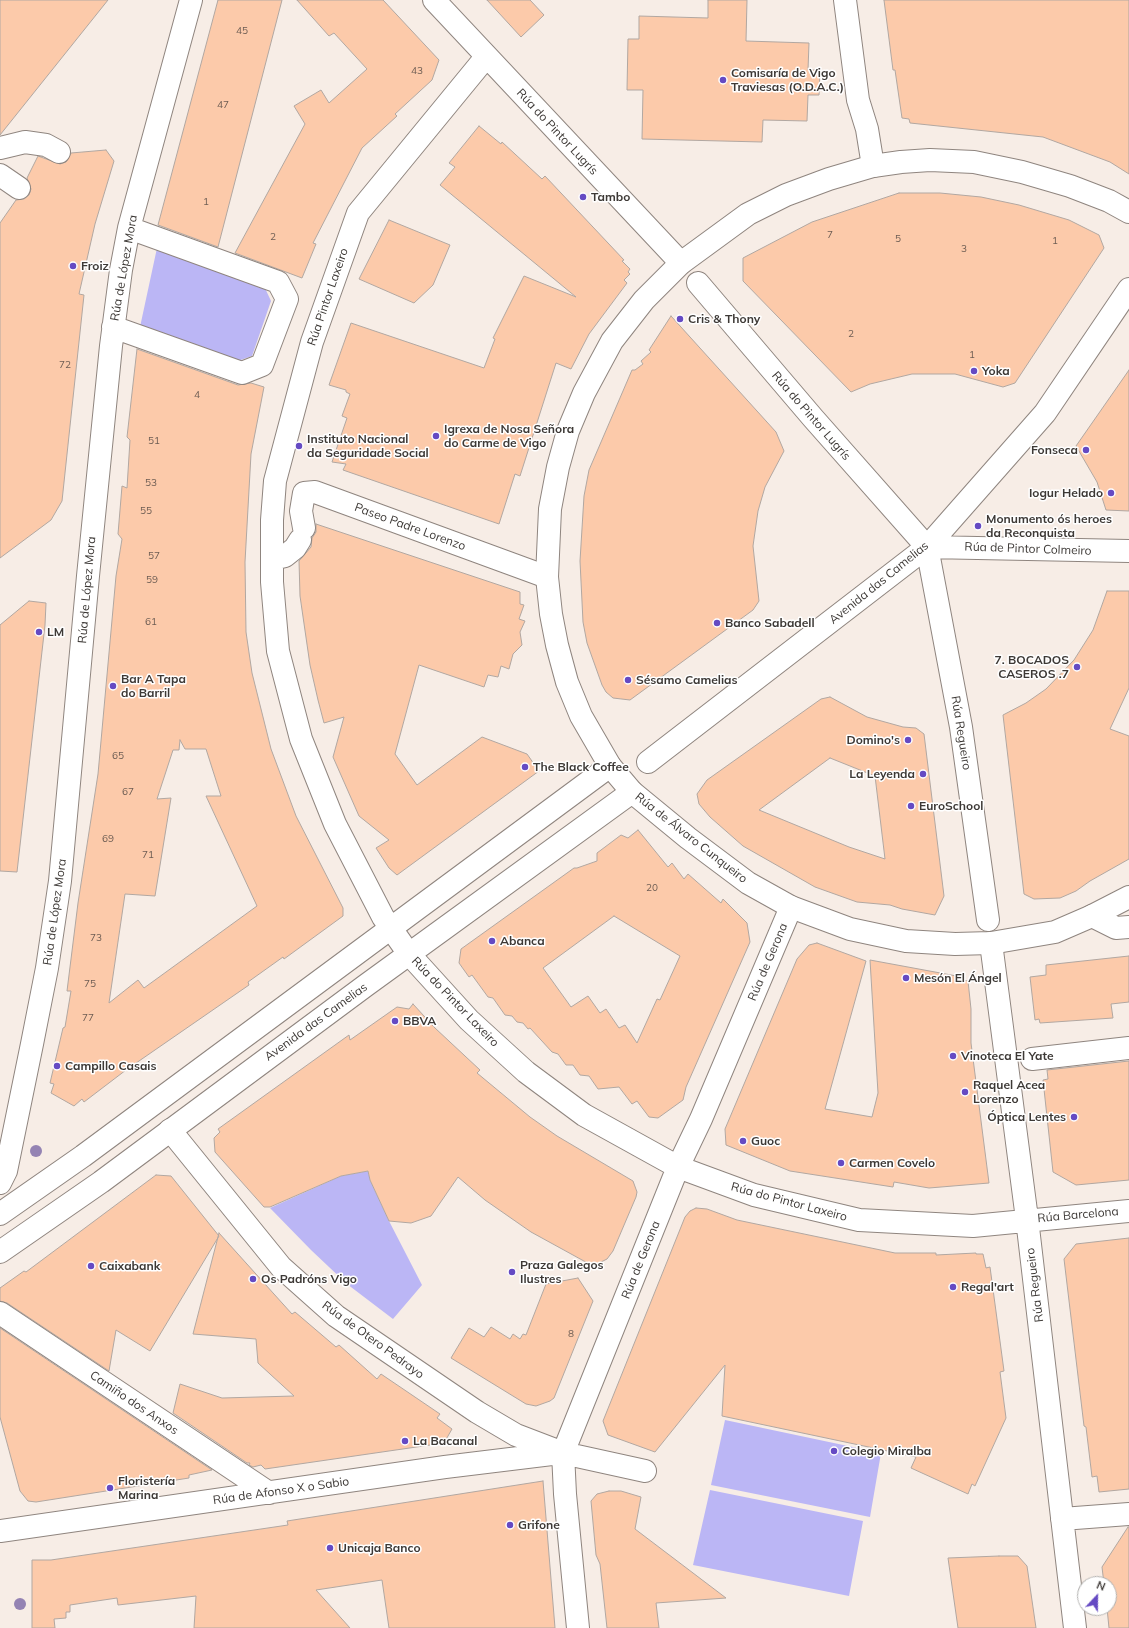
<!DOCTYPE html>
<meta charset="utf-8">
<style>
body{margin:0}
#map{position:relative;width:1129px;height:1628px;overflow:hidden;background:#f7ede6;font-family:Mulish,sans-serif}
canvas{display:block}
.north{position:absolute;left:1077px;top:1576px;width:40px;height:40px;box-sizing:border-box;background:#fff;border:1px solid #b1b0af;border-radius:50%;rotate:22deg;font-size:11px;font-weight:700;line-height:16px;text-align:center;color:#3d3936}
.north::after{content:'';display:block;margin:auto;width:14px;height:18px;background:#654ac3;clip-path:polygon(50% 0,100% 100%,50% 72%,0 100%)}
</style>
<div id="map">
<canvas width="1129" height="1628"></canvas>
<div class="north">N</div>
</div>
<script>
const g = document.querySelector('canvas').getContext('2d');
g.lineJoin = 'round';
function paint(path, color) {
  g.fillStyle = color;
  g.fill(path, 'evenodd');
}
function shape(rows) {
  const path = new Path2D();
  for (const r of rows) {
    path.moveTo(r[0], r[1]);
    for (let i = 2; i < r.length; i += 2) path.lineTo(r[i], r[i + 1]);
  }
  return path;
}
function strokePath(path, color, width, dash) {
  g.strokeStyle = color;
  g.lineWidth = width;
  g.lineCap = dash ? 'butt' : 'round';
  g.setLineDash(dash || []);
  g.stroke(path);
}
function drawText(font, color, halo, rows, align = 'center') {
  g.font = font + ' Mulish,sans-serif';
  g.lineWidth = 3;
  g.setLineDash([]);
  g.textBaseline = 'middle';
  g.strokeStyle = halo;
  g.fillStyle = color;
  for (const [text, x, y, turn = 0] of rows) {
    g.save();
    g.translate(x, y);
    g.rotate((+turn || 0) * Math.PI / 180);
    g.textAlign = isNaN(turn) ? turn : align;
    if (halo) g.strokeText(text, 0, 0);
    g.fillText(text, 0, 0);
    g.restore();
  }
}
paint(shape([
 [157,248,264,286,271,301,252,356,235,362,140,327],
 [368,1171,370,1180,389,1221,422,1285,393,1319,347,1284,311,1250,270,1208,341,1176],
 [725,1420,881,1453,870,1517,711,1485],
 [710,1490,863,1521,849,1596,693,1565]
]), '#bbb6f5');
const building = shape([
 [0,0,108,0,0,135,0,0],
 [218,0,282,0,218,247,158,225,218,0],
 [297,0,383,0,439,60,432,80,395,114,397,116,362,148,313,243,316,244,302,278,235,253,305,124,294,106,321,90,329,103,367,69,334,33,329,36,297,0],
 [487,0,530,0,544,15,521,37,487,0],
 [708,0,747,0,746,41,809,43,808,70,820,70,819,95,808,95,807,121,763,120,762,142,642,139,643,90,627,90,628,39,639,39,639,16,708,18,708,0],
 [884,0,1129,0,1129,174,1110,162,1043,137,910,123,909,119,902,118,895,70,893,70,884,0],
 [479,126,501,144,502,142,542,179,545,176,624,260,622,261,630,269,628,272,630,274,624,280,627,283,589,334,571,369,556,363,520,476,515,474,499,524,343,470,346,464,332,462,347,418,342,416,350,394,346,392,346,390,329,385,351,323,484,368,495,339,493,338,524,276,576,297,440,185,455,167,449,163,479,126],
 [106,150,114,161,95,224,79,294,84,295,62,501,51,520,0,558,0,223,16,200,24,199,29,195,31,189,27,178,38,156,60,164,66,162,71,153,106,150],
 [899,193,940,193,981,197,1019,205,1069,220,1099,235,1104,248,1015,383,1003,387,955,374,912,374,870,384,851,392,743,281,743,258,812,222,899,193],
 [389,220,450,245,433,285,414,303,359,279,389,220],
 [671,316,776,432,784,451,765,487,758,511,753,546,759,601,753,610,630,700,613,698,606,692,602,685,587,643,583,622,580,561,584,496,589,470,632,370,635,370,643,364,641,361,651,352,649,350,671,316],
 [137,349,238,385,251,383,264,387,251,454,245,562,246,632,252,673,271,749,296,816,343,908,343,916,284,959,283,957,248,982,249,985,126,1070,84,1102,82,1099,74,1106,51,1093,54,1084,50,1083,63,1028,65,1027,71,991,67,991,78,903,98,774,116,576,122,539,118,534,122,486,127,488,130,440,127,437,137,349],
 [180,740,185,749,206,749,221,796,206,796,257,906,144,988,138,980,109,1003,125,894,155,896,171,798,157,799,173,750,179,750,180,740],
 [1129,370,1129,511,1106,510,1097,482,1076,446,1129,370],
 [316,524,520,592,520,604,524,605,519,619,525,621,520,632,522,645,513,654,509,669,501,666,498,677,488,675,484,687,419,665,395,754,417,785,482,737,527,754,539,771,397,875,389,868,376,848,389,840,359,816,333,757,344,717,324,723,318,700,310,665,300,596,299,561,311,547,312,538,316,532,316,524],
 [1107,591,1129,591,1129,688,1110,729,1129,736,1129,859,1090,881,1076,891,1060,898,1034,899,1024,894,1003,715,1026,703,1046,689,1074,660,1093,630,1107,591],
 [29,601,46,603,45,625,17,872,0,871,0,625,29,601],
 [830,697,867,717,903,727,916,728,924,734,944,896,935,915,902,909,890,905,857,902,815,887,743,846,710,817,699,804,697,794,707,780,821,699,830,697],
 [830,758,875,776,885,859,849,847,759,810,830,758],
 [638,830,668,867,672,863,684,879,688,874,721,903,723,899,747,923,750,942,686,1087,683,1100,658,1118,649,1117,637,1101,632,1104,619,1087,598,1089,589,1076,580,1075,573,1065,566,1065,558,1054,552,1052,530,1028,528,1029,523,1023,517,1022,512,1016,505,1015,493,998,488,997,472,975,469,977,459,963,461,949,574,868,577,868,597,861,597,853,621,835,628,838,638,830],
 [614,916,680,956,660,1000,657,999,637,1043,625,1025,619,1028,606,1009,600,1013,588,996,571,1007,543,968,614,916],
 [817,943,866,961,825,1109,872,1117,878,1093,870,960,962,977,962,980,968,981,971,1009,971,1043,989,1183,929,1188,894,1182,893,1187,790,1171,726,1145,725,1129,797,959,809,945,817,943],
 [1129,956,1129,1002,1111,1004,1113,1018,1040,1023,1039,1019,1035,1020,1030,977,1046,975,1046,965,1129,956],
 [413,1004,435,1028,480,1070,477,1073,530,1117,557,1136,633,1181,637,1192,636,1197,613,1251,607,1259,593,1266,531,1232,485,1200,458,1177,431,1216,411,1223,389,1221,370,1180,368,1171,341,1176,270,1207,264,1207,215,1152,214,1138,220,1132,218,1129,349,1035,350,1040,397,1007,409,1009,413,1004],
 [1129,1061,1129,1180,1076,1185,1053,1172,1043,1080,1048,1079,1047,1070,1129,1061],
 [156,1175,171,1176,219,1236,150,1351,116,1330,109,1371,7,1303,0,1301,0,1288,24,1271,26,1272,156,1175],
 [696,1208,707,1209,737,1220,895,1253,936,1253,936,1255,976,1253,976,1254,983,1254,986,1268,990,1267,1004,1371,1000,1372,1006,1418,975,1486,972,1484,968,1494,911,1468,916,1457,722,1416,725,1365,655,1452,608,1435,603,1421,685,1217,690,1211,696,1208],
 [219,1233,292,1314,295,1312,336,1347,339,1345,377,1379,381,1374,440,1414,437,1418,452,1429,444,1443,265,1469,261,1465,253,1467,249,1465,250,1463,247,1463,173,1413,180,1384,222,1398,294,1396,258,1363,256,1339,193,1334,219,1233],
 [1129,1238,1129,1489,1099,1492,1097,1476,1092,1477,1086,1427,1084,1426,1064,1259,1076,1244,1129,1238],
 [578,1278,593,1301,554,1398,550,1401,536,1406,526,1404,451,1358,469,1328,484,1337,491,1327,510,1339,513,1334,520,1339,523,1334,526,1335,546,1284,578,1278],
 [0,1328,212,1470,189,1475,189,1478,36,1502,28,1501,20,1491,0,1417,0,1328],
 [543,1481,555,1628,389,1628,382,1580,316,1590,350,1628,194,1628,196,1596,118,1605,117,1598,70,1605,70,1612,66,1612,66,1618,54,1619,55,1628,32,1628,32,1560,51,1560,288,1525,287,1521,543,1481],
 [609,1491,621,1491,641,1497,635,1529,726,1598,656,1603,659,1628,607,1628,600,1564,596,1555,591,1501,597,1494,609,1491],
 [1128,1527,1129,1527,1129,1628,1109,1628,1107,1608,1109,1608,1109,1584,1104,1584,1102,1567,1128,1527],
 [999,1556,1018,1556,1027,1566,1036,1628,958,1628,948,1558,999,1556]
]);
paint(building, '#fccaaa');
strokePath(building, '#b1a7a1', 1);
const minor = shape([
 [434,0,681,263],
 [845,0,858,100,867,129,873,166],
 [486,57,358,213,312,342,275,481,272,520,272,582,278,651,301,739,335,824,383,917,409,954,469,1020,526,1072,584,1115,678,1167,754,1195,859,1220,973,1226,1129,1211],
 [0,148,25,142,46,145,59,152],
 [0,175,19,188],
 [698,283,813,418,927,547],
 [113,327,242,373,262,365,287,299,278,282,129,228],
 [304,528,301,511,304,493,315,492,547,577],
 [927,547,961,727,988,920],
 [927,547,1129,551],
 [272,559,285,556,295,548,300,540],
 [648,762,927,547,1045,413,1129,289],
 [610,766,632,792],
 [1092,916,1116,928,1129,927],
 [991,943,1027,1219,1075,1628],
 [1032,1059,1129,1048],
 [170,1130,281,1267,336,1316,477,1412,516,1435,563,1453,645,1471],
 [0,1183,6,1171,32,1044,47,968,60,881,88,576,111,346,121,270,129,228,191,0],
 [0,1313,269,1493],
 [1062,1519,1129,1514],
 [0,1531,445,1467,560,1453],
 [578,1628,565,1494,563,1453,678,1167,701,1119,791,907]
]);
const major = shape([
 [0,1214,83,1156,610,766,581,716,567,682,557,645,551,614,547,577,550,509,558,467,568,431,584,393,612,341,644,300,681,263,748,214,786,195,829,179,873,166,901,162,930,160,974,162,1022,172,1070,186,1109,201,1129,212],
 [0,1252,101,1182,365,986,632,792,688,838,748,883,791,907,850,929,906,941,955,944,991,943,1055,932,1092,916,1129,897]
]);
strokePath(minor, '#8f857f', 24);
strokePath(major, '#8f857f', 24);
strokePath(minor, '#fff', 22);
strokePath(major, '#fff', 22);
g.fillStyle = '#9483b3';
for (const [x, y] of [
 [36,1151],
 [20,1604]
]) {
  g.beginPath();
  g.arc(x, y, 6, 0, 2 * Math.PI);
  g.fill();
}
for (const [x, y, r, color] of [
 [723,80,4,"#654ac3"],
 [583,197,4,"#654ac3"],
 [73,266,4,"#654ac3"],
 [680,319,4,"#654ac3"],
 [974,371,4,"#654ac3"],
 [436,436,4,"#654ac3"],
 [299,446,4,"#654ac3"],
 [1086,450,4,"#654ac3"],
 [1111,493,4,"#654ac3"],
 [978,526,4,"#654ac3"],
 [717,623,4,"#654ac3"],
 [39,632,4,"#654ac3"],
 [1077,667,4,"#654ac3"],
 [628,680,4,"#654ac3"],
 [113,686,4,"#654ac3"],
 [908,740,4,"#654ac3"],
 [525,767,4,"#654ac3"],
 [923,774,4,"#654ac3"],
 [911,806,4,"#654ac3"],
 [492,941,4,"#654ac3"],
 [906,978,4,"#654ac3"],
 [395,1021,4,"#654ac3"],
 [953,1056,4,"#654ac3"],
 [57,1066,4,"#654ac3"],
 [965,1092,4,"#654ac3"],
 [1074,1117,4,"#654ac3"],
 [743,1141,4,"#654ac3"],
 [841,1163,4,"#654ac3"],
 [91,1266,4,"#654ac3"],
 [512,1272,4,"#654ac3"],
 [253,1279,4,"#654ac3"],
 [953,1287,4,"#654ac3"],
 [405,1441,4,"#654ac3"],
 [834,1451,4,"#654ac3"],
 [110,1488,4,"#654ac3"],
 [510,1525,4,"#654ac3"],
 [330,1548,4,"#654ac3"]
]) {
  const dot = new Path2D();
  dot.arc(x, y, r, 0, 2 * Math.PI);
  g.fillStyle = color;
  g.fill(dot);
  strokePath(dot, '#fff', 1.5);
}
drawText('10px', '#6d5d53', null, [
 ["45",242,31],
 ["43",417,71],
 ["47",223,105],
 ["1",206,202],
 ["7",830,235],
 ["2",273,237],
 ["5",898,239],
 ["1",1055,241],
 ["3",964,249],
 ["2",851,334],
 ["1",972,355],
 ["72",65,365],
 ["4",197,395],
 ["51",154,441],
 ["53",151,483],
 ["55",146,511],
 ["57",154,556],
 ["59",152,580],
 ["61",151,622],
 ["65",118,756],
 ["67",128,792],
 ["69",108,839],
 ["71",148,855],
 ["20",652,888],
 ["73",96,938],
 ["75",90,984],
 ["77",88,1018],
 ["8",571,1334]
]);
drawText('bold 12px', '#3d3936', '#fff', [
 ["Comisaría de Vigo",731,73],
 ["Traviesas (O.D.A.C.)",731,87],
 ["Tambo",591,197],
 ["Froiz",81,266],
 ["Cris & Thony",688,319],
 ["Yoka",982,371],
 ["Igrexa de Nosa Señora",444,429],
 ["do Carme de Vigo",444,443],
 ["Instituto Nacional",307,439],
 ["da Seguridade Social",307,453],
 ["Fonseca",1078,450,"right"],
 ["Iogur Helado",1103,493,"right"],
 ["Monumento ós heroes",986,519],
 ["da Reconquista",986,533],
 ["Banco Sabadell",725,623],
 ["LM",47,632],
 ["7. BOCADOS",1069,660,"right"],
 ["CASEROS .7",1069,674,"right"],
 ["Bar A Tapa",121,679],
 ["do Barril",121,693],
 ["Sésamo Camelias",636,680],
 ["Domino's",900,740,"right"],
 ["The Black Coffee",533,767],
 ["La Leyenda",915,774,"right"],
 ["EuroSchool",919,806],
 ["Abanca",500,941],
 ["Mesón El Ángel",914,978],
 ["BBVA",403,1021],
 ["Vinoteca El Yate",961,1056],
 ["Campillo Casais",65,1066],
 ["Raquel Acea",973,1085],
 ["Lorenzo",973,1099],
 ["Óptica Lentes",1066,1117,"right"],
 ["Guoc",751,1141],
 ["Carmen Covelo",849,1163],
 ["Praza Galegos",520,1265],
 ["Ilustres",520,1279],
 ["Caixabank",99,1266],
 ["Os Padróns Vigo",261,1279],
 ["Regal'art",961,1287],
 ["La Bacanal",413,1441],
 ["Colegio Miralba",842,1451],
 ["Floristería",118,1481],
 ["Marina",118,1495],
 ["Grifone",518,1525],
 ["Unicaja Banco",338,1548]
], 'left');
drawText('12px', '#3d3936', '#fff', [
 ["Rúa do Pintor Lugrís",557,132,47],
 ["Rúa de López Mora",124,268,-80],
 ["Rúa Pintor Laxeiro",328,297,-71],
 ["Rúa do Pintor Lugrís",811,416,49],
 ["Paseo Padre Lorenzo",410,527,20],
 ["Rúa de Pintor Colmeiro",1028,549,2],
 ["Avenida das Camelias",879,583,-39],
 ["Rúa de López Mora",87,590,-85],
 ["Rúa Regueiro",961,733,81],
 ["Rúa de Álvaro Cunqueiro",691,838,38],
 ["Rúa de López Mora",55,912,-82],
 ["Rúa de Gerona",768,962,-67],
 ["Rúa do Pintor Laxeiro",455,1002,46],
 ["Avenida das Camelias",316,1022,-36],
 ["Rúa do Pintor Laxeiro",789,1202,15],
 ["Rúa Barcelona",1078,1215,-5],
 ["Rúa de Gerona",641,1260,-68],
 ["Rúa Regueiro",1035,1285,-97],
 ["Rúa de Otero Pedrayo",373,1340,36],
 ["Camiño dos Anxos",134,1403,34],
 ["Rúa de Afonso X o Sabio",281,1491,-8]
]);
</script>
